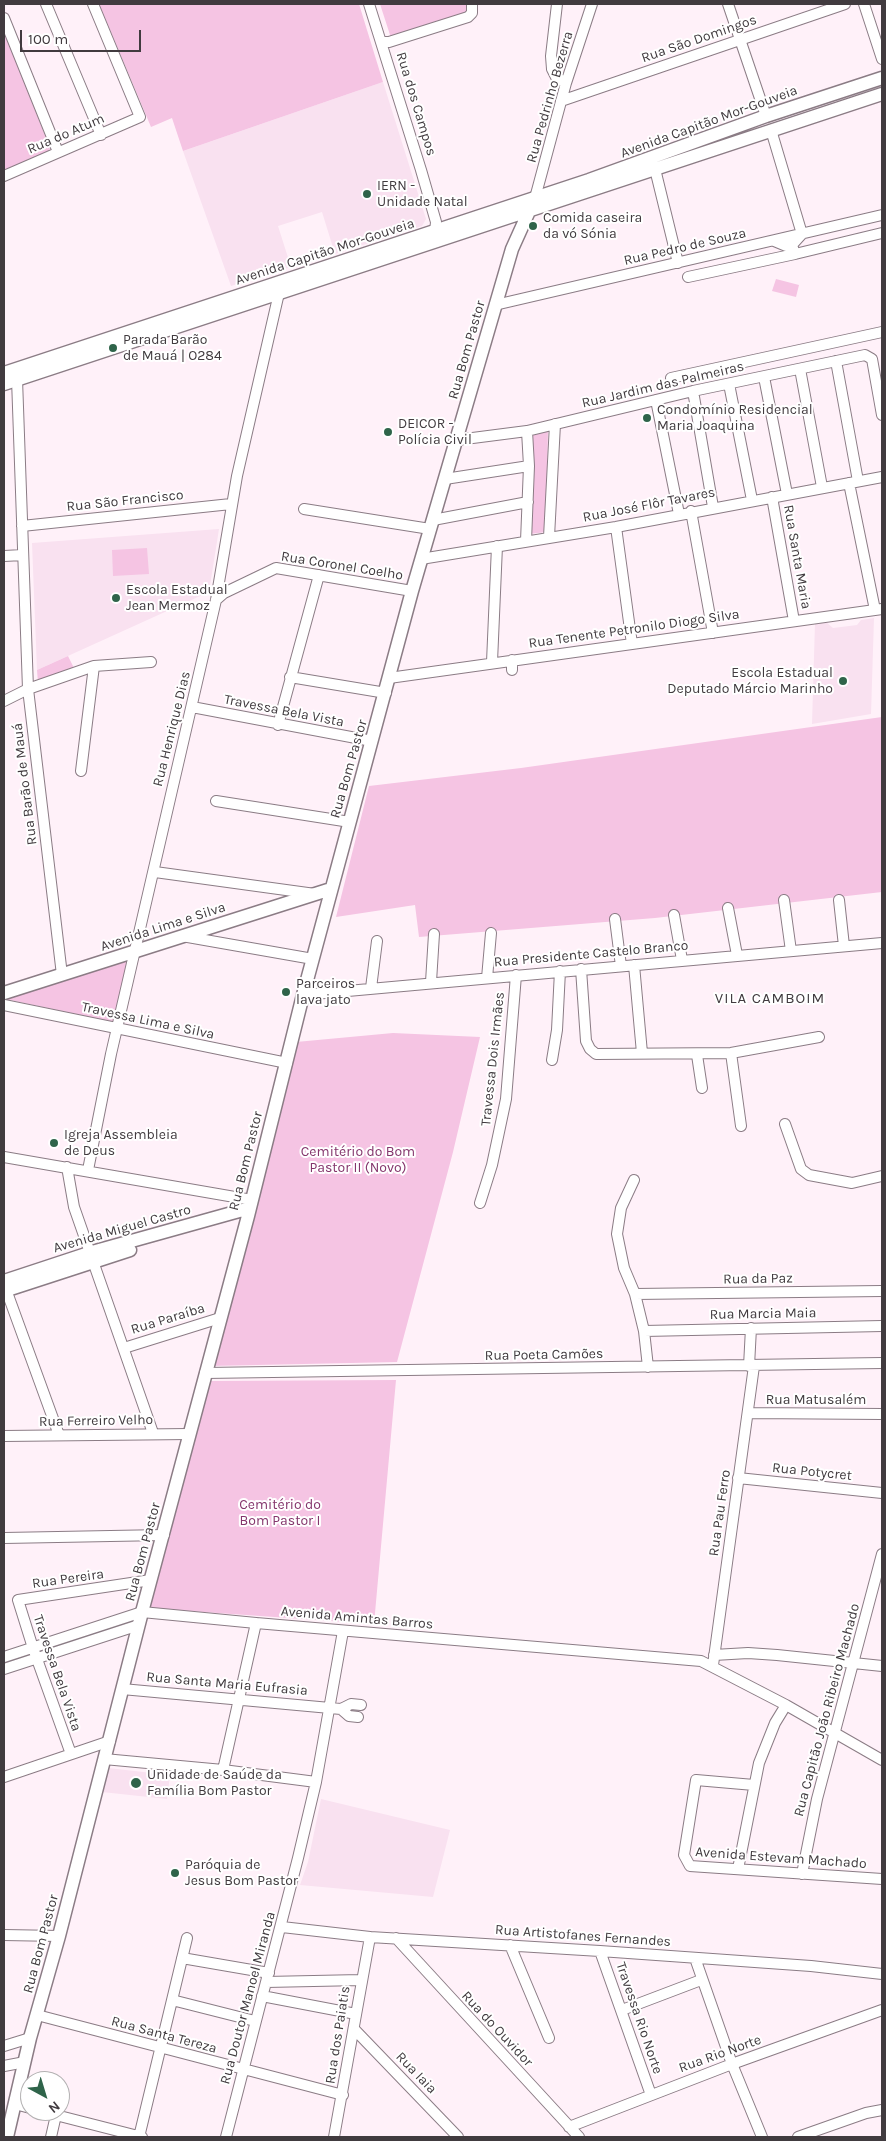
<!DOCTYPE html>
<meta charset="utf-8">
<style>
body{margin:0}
#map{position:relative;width:886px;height:2141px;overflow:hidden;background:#fff1f9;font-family:Karla,sans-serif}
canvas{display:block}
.frame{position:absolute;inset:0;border:5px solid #413b3f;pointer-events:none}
.north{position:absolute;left:20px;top:2071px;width:50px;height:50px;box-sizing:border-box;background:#fff;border:1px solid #b3b1b2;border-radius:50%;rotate:141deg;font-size:14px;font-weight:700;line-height:20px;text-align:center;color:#413b3f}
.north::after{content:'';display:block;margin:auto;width:18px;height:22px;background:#2f644a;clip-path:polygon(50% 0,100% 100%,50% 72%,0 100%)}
.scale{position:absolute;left:20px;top:30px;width:121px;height:22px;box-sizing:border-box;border:2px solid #413b3f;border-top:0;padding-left:6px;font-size:15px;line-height:18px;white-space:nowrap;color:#413b3f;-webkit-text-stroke:4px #fff;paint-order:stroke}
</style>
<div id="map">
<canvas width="886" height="2141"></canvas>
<div class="frame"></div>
<div class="north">N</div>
<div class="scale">100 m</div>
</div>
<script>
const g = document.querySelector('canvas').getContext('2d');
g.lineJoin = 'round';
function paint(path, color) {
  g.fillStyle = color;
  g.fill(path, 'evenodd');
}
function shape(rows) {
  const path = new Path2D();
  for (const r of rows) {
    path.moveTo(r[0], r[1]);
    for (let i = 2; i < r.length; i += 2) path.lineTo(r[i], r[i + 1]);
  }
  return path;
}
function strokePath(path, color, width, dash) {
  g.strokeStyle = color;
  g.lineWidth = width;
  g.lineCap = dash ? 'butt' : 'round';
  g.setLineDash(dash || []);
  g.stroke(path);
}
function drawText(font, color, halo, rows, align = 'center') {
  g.font = font + ' Karla,sans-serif';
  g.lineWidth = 4;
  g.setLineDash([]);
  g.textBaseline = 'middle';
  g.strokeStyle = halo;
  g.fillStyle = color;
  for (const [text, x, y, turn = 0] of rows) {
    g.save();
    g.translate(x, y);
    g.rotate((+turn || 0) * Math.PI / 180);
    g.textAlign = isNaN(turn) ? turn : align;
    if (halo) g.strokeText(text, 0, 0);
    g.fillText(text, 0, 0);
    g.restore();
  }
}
paint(shape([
 [383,82,426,219,422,226,335,254,322,212,278,226,291,267,231,286,183,151],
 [219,529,209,592,37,670,32,543],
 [874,618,871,714,812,724,815,623,826,622,833,628,857,625,861,620],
 [108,1768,170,1775,167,1799,102,1792],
 [321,1799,450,1830,433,1897,300,1885,308,1862]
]), '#f9e1f0');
paint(shape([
 [99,4,359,4,383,82,183,151,172,118,151,127],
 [380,4,468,4,471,12,391,38],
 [4,32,50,148,48,152,4,170],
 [776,279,799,285,796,297,772,291],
 [548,429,546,532,530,534,532,432],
 [147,548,149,574,113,576,112,550],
 [68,656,75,670,38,683,37,670],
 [882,717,882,892,655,918,419,937,415,905,336,917,369,786,521,768],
 [131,958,114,1022,5,999],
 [393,1033,480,1037,453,1152,397,1362,210,1366,296,1042],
 [396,1380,374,1624,146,1608,208,1381]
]), '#f5c4e3');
const minor = shape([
 [46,4,101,135],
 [369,4,421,170,436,222,435,232],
 [557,4,551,56,552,69,556,77,566,83],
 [728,4,766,116],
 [864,4,882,59],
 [4,18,58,152],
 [382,42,389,42,468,17,472,13,472,4],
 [561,101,845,4],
 [771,130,802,234,792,245,786,246,774,241],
 [655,169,678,263],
 [4,176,140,117,93,4],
 [535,198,566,83,592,4],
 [793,248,795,254,882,233],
 [688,277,795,254],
 [495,305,882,215],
 [836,361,858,481],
 [800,369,822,487],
 [764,377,787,494],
 [671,378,882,332],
 [17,379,28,689,62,975],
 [729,384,752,500],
 [693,391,713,507],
 [656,400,679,514],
 [457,440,527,431,693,391,865,355,872,359,882,415],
 [445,479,529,466],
 [849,483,875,610],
 [772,497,794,621],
 [304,509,430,529],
 [691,511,713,633],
 [433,520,528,502],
 [22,526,231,504],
 [616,527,632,644],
 [549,537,555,424],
 [526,541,529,466,527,431],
 [4,556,23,555],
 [421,559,616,527,882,477],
 [216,600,224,593,276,568,412,591],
 [512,660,512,670],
 [492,662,497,546],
 [290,677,386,693],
 [389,678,882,609],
 [4,701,28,689,94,666,151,662],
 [192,707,372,741],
 [278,725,319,575],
 [81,771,94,666],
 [216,801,350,822],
 [155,872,315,894],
 [784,900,791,951],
 [839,900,844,946],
 [728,908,737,955],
 [674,915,682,960],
 [615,919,621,966],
 [182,936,313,959],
 [634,965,642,1053],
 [581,969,586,1041,590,1049,596,1054,731,1053,819,1037],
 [487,978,491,933],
 [431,982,434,934],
 [371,988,377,941],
 [303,995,882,943],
 [4,1005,287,1063],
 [731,1053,741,1126],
 [697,1055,702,1088],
 [552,1060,557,1030,560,971],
 [785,1124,801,1169,809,1175,852,1183,882,1176],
 [4,1157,252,1200],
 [67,1167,74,1207,153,1433],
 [88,1170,111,1054,216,600,237,476,279,293],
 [634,1180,621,1208,617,1234,624,1268,635,1294,644,1331,648,1367],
 [480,1203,492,1165,506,1099,516,975],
 [4,1284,59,1435],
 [635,1294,882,1291],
 [644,1331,882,1326],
 [124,1348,220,1318],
 [749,1366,751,1328],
 [205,1373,882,1363],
 [749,1413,882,1414],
 [4,1436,189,1434],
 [738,1478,882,1493],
 [4,1538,164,1535],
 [714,1655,748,1653,777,1655,882,1666],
 [4,1657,142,1612,256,1623,701,1661,786,1705,882,1760],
 [713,1665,754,1366],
 [4,1669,139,1625],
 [122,1689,341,1709,351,1704,361,1705],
 [341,1709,349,1716,358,1717],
 [71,1754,33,1648,18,1600,151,1580],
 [104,1759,223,1770,316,1782],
 [223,1770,256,1623],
 [4,1777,110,1741],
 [754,1785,696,1780,684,1855,690,1866,882,1879],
 [738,1869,759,1763,775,1723,786,1705],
 [802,1874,817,1799,882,1554],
 [282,1927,370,1937,600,1951,811,1966,882,1974],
 [4,1935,59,1936],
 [396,1938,579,2137],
 [510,1945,549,2038],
 [600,1951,651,2095],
 [182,1958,269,1973],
 [695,1958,732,2064,762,2137],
 [266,1982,361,1980],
 [262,1996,356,2014],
 [172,2000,255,2021],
 [622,2010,701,1980],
 [37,2015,343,2095],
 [354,2029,458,2137],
 [4,2046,30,2038],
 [4,2066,25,2062],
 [15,2104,30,2108],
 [40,2111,142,2137],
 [569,2127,732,2064,882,2010],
 [51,2137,56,2115],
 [139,2137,187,1938],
 [226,2137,298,1858,316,1782,343,1631],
 [334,2137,370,1937],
 [798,2137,866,2113,882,2110]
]);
const major = shape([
 [4,373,589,180,766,116,882,78],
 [4,384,882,94],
 [4,993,331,889],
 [4,1281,92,1252,250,1208],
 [4,1291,130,1250],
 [7,2137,30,2038,59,1936,142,1612,248,1216,303,995,412,591,512,249,535,198]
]);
strokePath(minor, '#8b7c85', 12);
strokePath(major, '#8b7c85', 15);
strokePath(minor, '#fff', 10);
strokePath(major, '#fff', 12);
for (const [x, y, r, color] of [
 [367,194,5,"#2f644a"],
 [533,226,5,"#2f644a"],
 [113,348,5,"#2f644a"],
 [647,418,5,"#2f644a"],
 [388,432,5,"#2f644a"],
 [116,598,5,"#2f644a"],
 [843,681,5,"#2f644a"],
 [286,992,5,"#2f644a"],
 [54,1143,5,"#2f644a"],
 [136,1783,6,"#2f644a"],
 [175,1873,5,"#2f644a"]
]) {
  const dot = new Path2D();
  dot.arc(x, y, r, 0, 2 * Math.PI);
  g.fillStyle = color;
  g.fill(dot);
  strokePath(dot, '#fff', 2);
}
drawText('14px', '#413b3f', '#fff', [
 ["Rua São Domingos",699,39,-19],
 ["Rua Pedrinho Bezerra",550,97,-74],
 ["Rua dos Campos",416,104,73],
 ["Avenida Capitão Mor-Gouveia",709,122,-20],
 ["Rua do Atum",66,134,-23],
 ["Rua Pedro de Souza",685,247,-13],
 ["Avenida Capitão Mor-Gouveia",325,252,-18],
 ["Rua Bom Pastor",467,350,-74],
 ["Rua Jardim das Palmeiras",663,385,-13],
 ["Rua São Francisco",125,501,-6],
 ["Rua José Flôr Tavares",649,505,-11],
 ["Rua Santa Maria",797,557,80],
 ["Rua Coronel Coelho",342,566,9],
 ["Rua Tenente Petronilo Diogo Silva",634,629,-8],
 ["Travessa Bela Vista",284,711,11],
 ["Rua Henrique Dias",172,729,-76],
 ["Rua Bom Pastor",349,769,-74],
 ["Rua Barão de Mauá",25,784,-97],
 ["Avenida Lima e Silva",163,927,-18],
 ["Rua Presidente Castelo Branco",591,954,-5],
 ["Travessa Lima e Silva",148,1021,12],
 ["Travessa Dois Irmães",493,1059,-84],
 ["Rua Bom Pastor",246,1161,-76],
 ["Avenida Miguel Castro",122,1229,-16],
 ["Rua da Paz",758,1279,-1],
 ["Rua Marcia Maia",763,1314,-1],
 ["Rua Paraíba",168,1319,-17],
 ["Rua Poeta Camões",544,1355,-1],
 ["Rua Matusalém",816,1400],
 ["Rua Ferreiro Velho",96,1421,-1],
 ["Rua Potycret",812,1472,6],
 ["Rua Pau Ferro",720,1513,-82],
 ["Rua Bom Pastor",143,1552,-75],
 ["Rua Pereira",68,1579,-8],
 ["Avenida Amintas Barros",357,1618,5],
 ["Travessa Bela Vista",57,1673,71],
 ["Rua Santa Maria Eufrasia",227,1684,5],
 ["Rua Capitão João Ribeiro Machado",827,1710,-75],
 ["Avenida Estevam Machado",781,1858,4],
 ["Rua Artistofanes Fernandes",583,1936,4],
 ["Rua Bom Pastor",41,1944,-75],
 ["Rua Doutor Manoel Miranda",248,1998,-75],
 ["Travessa Rio Norte",639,2018,71],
 ["Rua do Ouvidor",497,2029,47],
 ["Rua Santa Tereza",164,2035,15],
 ["Rua dos Paiatis",338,2035,-81],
 ["Rua Rio Norte",720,2054,-20],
 ["Rua Iaia",416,2073,46]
]);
drawText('14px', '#413b3f', '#fff', [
 ["IERN -",377,186],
 ["Unidade Natal",377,202],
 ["Comida caseira",543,218],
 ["da vó Sónia",543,234],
 ["Parada Barão",123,340],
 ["de Mauá | O284",123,356],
 ["Condomínio Residencial",657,410],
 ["Maria Joaquina",657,426],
 ["DEICOR -",398,424],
 ["Polícia Civil",398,440],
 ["Escola Estadual",126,590],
 ["Jean Mermoz",126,606],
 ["Escola Estadual",833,673,"right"],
 ["Deputado Márcio Marinho",833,689,"right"],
 ["Parceiros",296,984],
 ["lava jato",296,1000],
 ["Igreja Assembleia",64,1135],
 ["de Deus",64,1151],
 ["Unidade de Saúde da",147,1775],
 ["Família Bom Pastor",147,1791],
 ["Paróquia de",185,1865],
 ["Jesus Bom Pastor",185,1881]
], 'left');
drawText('14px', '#84356c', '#fff', [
 ["Cemitério do Bom",358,1152],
 ["Pastor II (Novo)",358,1168],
 ["Cemitério do",280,1505],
 ["Bom Pastor I",280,1521]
]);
g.letterSpacing = '1px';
drawText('15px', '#413b3f', '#fff', [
 ["VILA CAMBOIM",770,999]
]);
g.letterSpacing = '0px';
</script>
